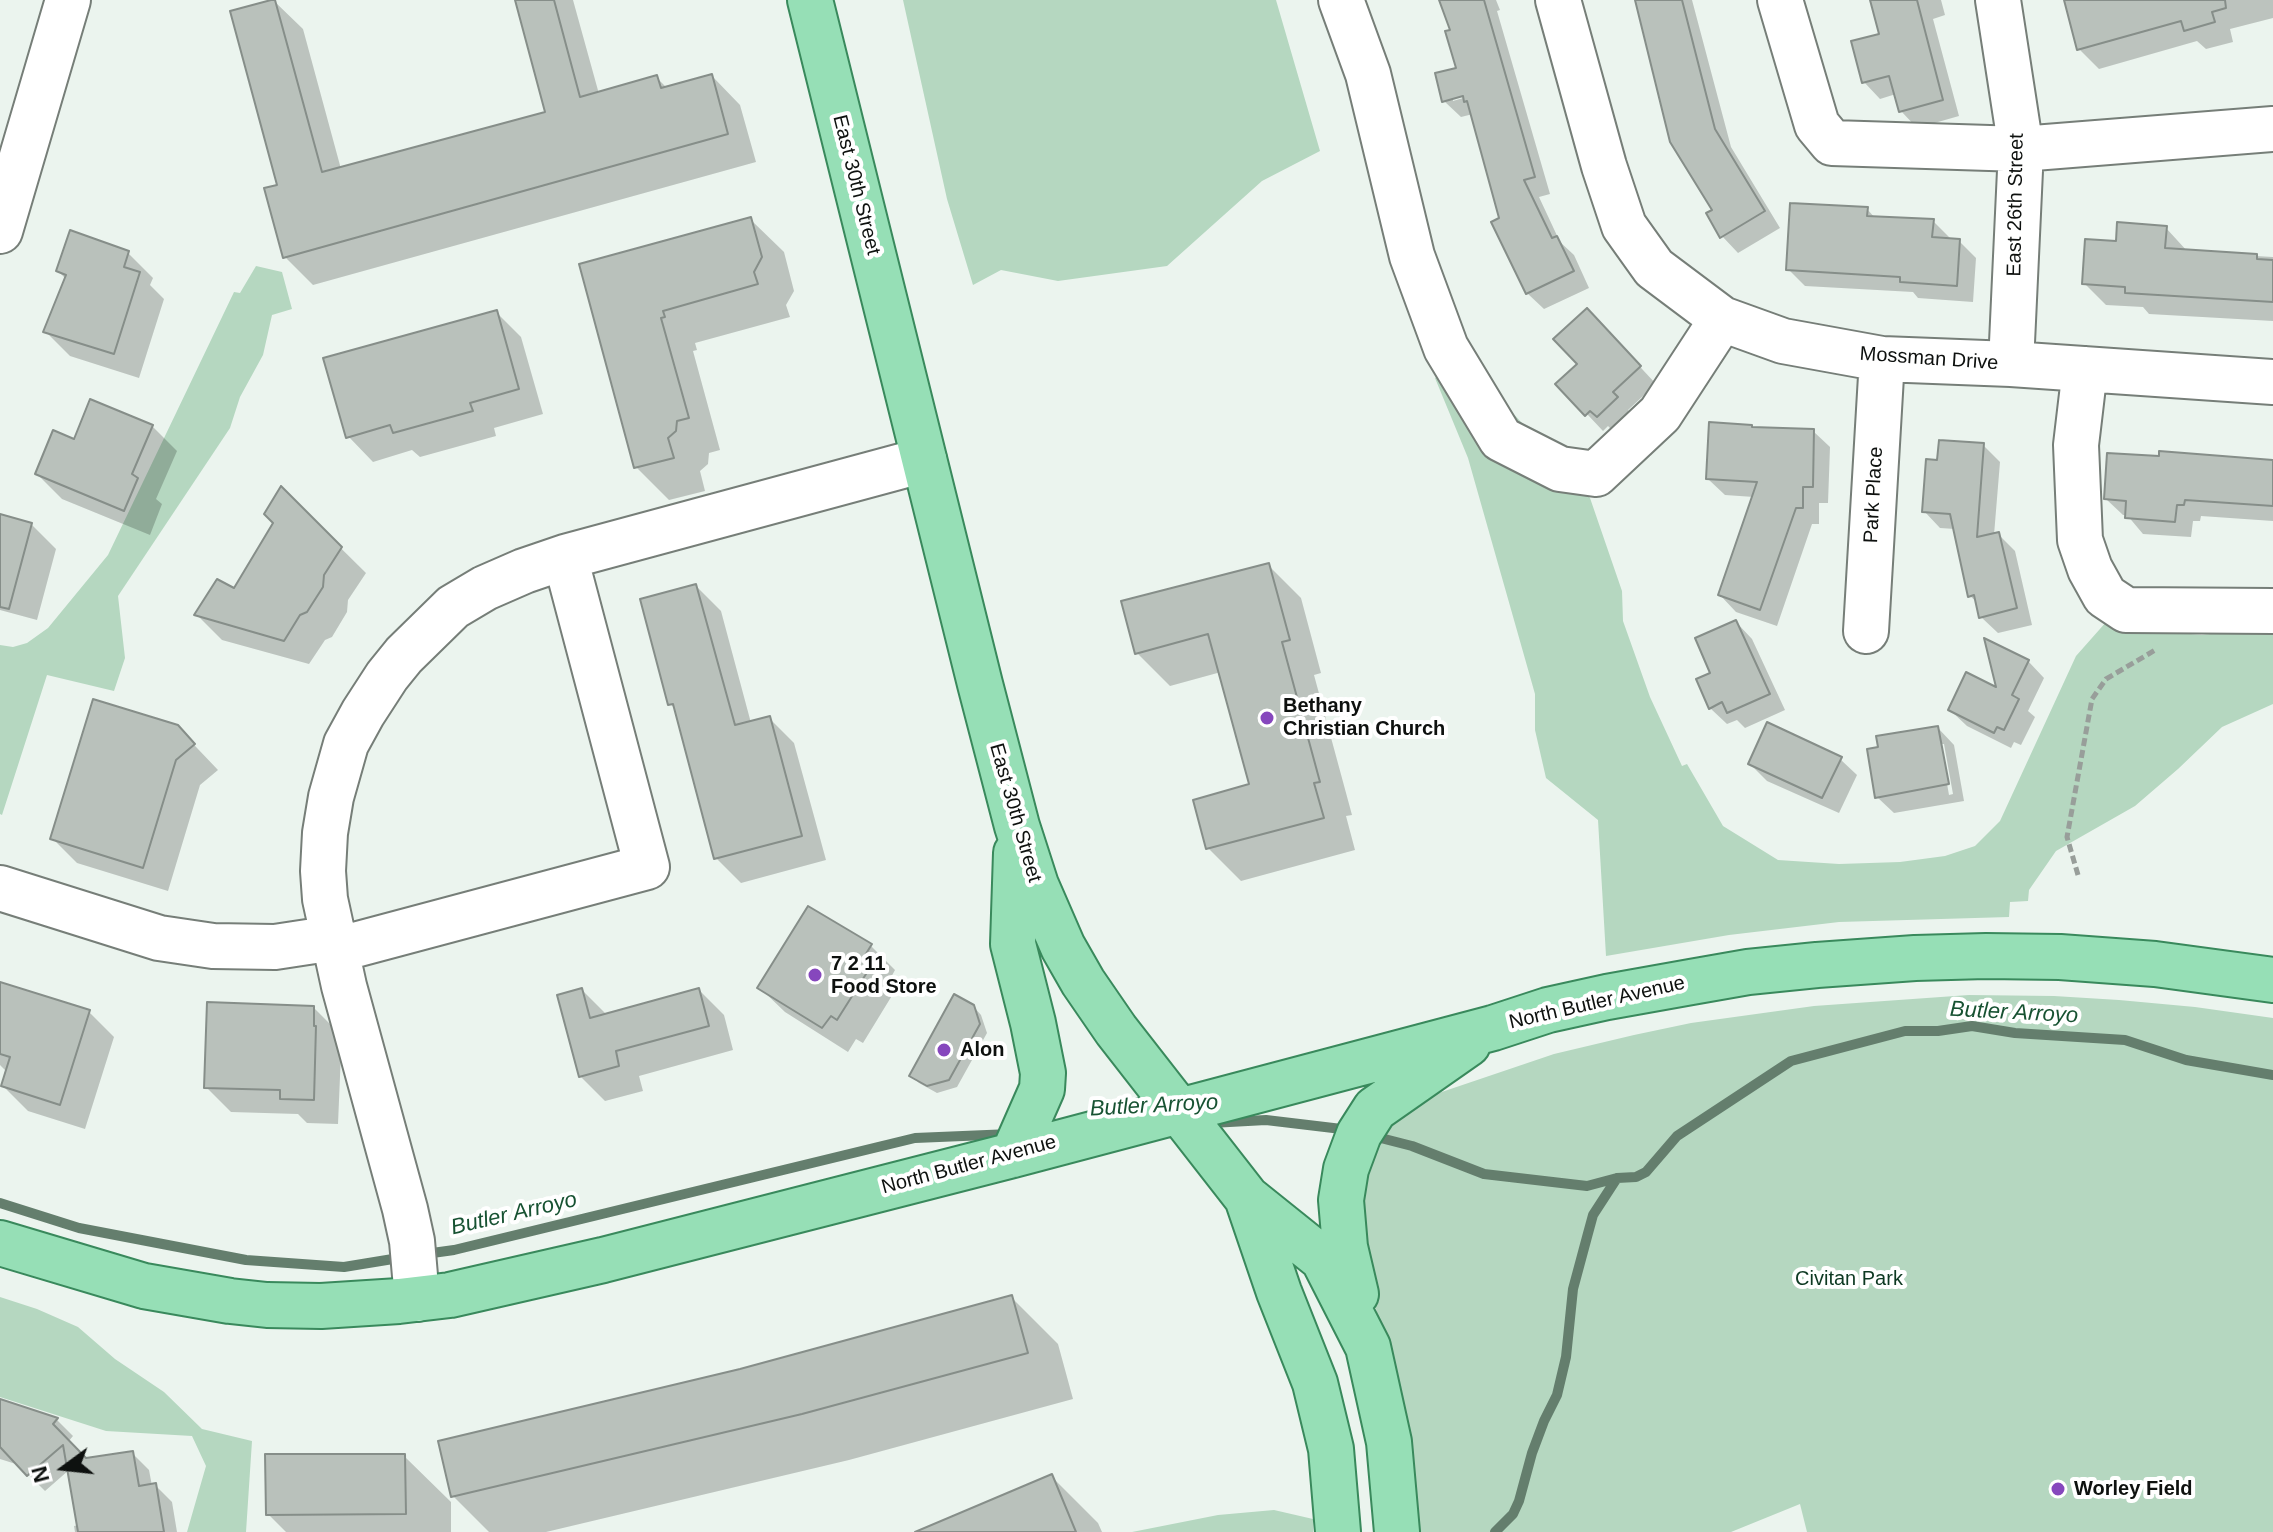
<!DOCTYPE html>
<style>
body{margin:0}
#map{position:relative;width:2273px;height:1532px;overflow:hidden;background:#ebf4ee;font-family:Helvetica,sans-serif}
canvas{display:block}
.north{position:absolute;left:24px;top:1428px;width:80px;height:80px;-webkit-text-stroke:6px #fff;paint-order:stroke;rotate:255deg;font-size:22px;font-weight:700;line-height:32px;text-align:center;color:#0e110f}
.north::after{content:'';display:block;margin:auto;width:28px;height:36px;background:#0e110f;clip-path:polygon(50% 0,100% 100%,50% 72%,0 100%)}
</style>
<div id="map">
<canvas width="2273" height="1532"></canvas>
<div class="north">N</div>
</div>
<script>
const g = document.querySelector('canvas').getContext('2d');
g.lineJoin = 'round';
function paint(path, color) {
  g.fillStyle = color;
  g.fill(path, 'evenodd');
}
function shape(rows) {
  const path = new Path2D();
  for (const r of rows) {
    path.moveTo(r[0], r[1]);
    for (let i = 2; i < r.length; i += 2) path.lineTo(r[i], r[i + 1]);
  }
  return path;
}
function strokePath(path, color, width, dash) {
  g.strokeStyle = color;
  g.lineWidth = width;
  g.lineCap = dash ? 'butt' : 'round';
  g.setLineDash(dash || []);
  g.stroke(path);
}
function drawText(font, color, halo, rows, align = 'center') {
  g.font = font + ' Helvetica,sans-serif';
  g.lineWidth = 8;
  g.setLineDash([]);
  g.textBaseline = 'middle';
  g.strokeStyle = halo;
  g.fillStyle = color;
  for (const [text, x, y, turn = 0] of rows) {
    g.save();
    g.translate(x, y);
    g.rotate((+turn || 0) * Math.PI / 180);
    g.textAlign = isNaN(turn) ? turn : align;
    if (halo) g.strokeText(text, 0, 0);
    g.fillText(text, 0, 0);
    g.restore();
  }
}
paint(shape([
 [903,0,1276,0,1320,151,1262,181,1167,266,1058,281,1001,270,973,285,947,199],
 [256,266,282,272,292,309,272,315,263,355,240,397,230,428,118,596,125,658,114,691,47,675,2,815,0,814,0,645,13,647,27,643,48,628,108,555,234,292,240,293],
 [1462,357,1590,498,1622,591,1623,621,1650,697,1682,766,1687,764,1723,826,1778,860,1839,864,1900,862,1945,856,1975,846,2000,821,2076,656,2107,621,2129,629,2202,635,2273,626,2273,704,2222,727,2178,769,2135,806,2056,851,2029,890,2028,901,2010,902,2009,917,1839,922,1729,935,1606,956,1598,820,1546,778,1535,730,1535,694,1468,458,1435,378],
 [1969,995,2054,996,2119,1000,2195,1007,2273,1018,2273,1532,1807,1532,1800,1504,1731,1532,1416,1532,1401,1407,1374,1301,1356,1206,1382,1127,1424,1098,1554,1054,1634,1035,1691,1023,1814,1006],
 [0,1297,37,1309,78,1327,115,1359,164,1392,202,1429,252,1441,246,1532,187,1532,206,1466,192,1436,106,1431,0,1397],
 [1274,1510,1313,1519,1313,1532,1132,1532,1218,1515]
]), '#b5d7c0');
paint(shape([
 [517,0,573,0,599,94,657,78,667,88,712,76,740,105,756,162,313,285,285,257,279,186,274,1,303,29,341,169,548,113],
 [1441,0,1496,0,1500,10,1497,11,1550,194,1539,197,1560,242,1574,255,1589,288,1544,309,1527,293,1501,219,1473,114,1461,117,1444,101,1458,69,1453,31],
 [1473,95,1453,101,1453,97],
 [1637,0,1692,0,1731,147,1780,228,1738,253,1722,236],
 [1872,0,1941,0,1945,15,1933,19,1959,116,1917,128,1901,111,1896,94,1880,99,1864,82,1882,35],
 [2081,0,2273,0,2273,18,2230,29,2233,42,2206,49,2197,41,2099,69,2079,49],
 [1867,209,1876,219,1933,221,1950,238,1949,241,1959,241,1976,258,1973,302,1918,298,1913,292,1805,286,1788,269],
 [751,220,784,252,794,291,786,305,790,317,695,343,697,350,693,351,720,450,709,453,708,464,700,471,705,491,669,500,636,467,582,266],
 [2166,228,2188,252,2273,257,2273,321,2149,314,2143,307,2106,305,2084,283,2118,243],
 [128,253,153,278,150,285,164,299,139,378,70,356,45,331,66,279,58,271],
 [496,312,521,337,543,414,494,428,496,436,420,457,412,450,373,462,348,436],
 [1603,327,1656,384,1628,410,1632,415,1614,432,1608,426,1603,431,1587,414,1579,364],
 [152,426,177,451,156,499,162,504,150,535,62,499,37,474,75,441],
 [1813,431,1830,447,1828,503,1819,503,1819,524,1812,524,1777,626,1736,612,1720,595,1754,497,1725,495,1708,479],
 [1983,445,2000,462,1994,535,1998,534,2015,551,2032,625,1998,633,1981,617,1978,603,1970,596,1955,529,1940,528,1924,511],
 [2273,462,2273,521,2201,516,2200,521,2193,521,2191,537,2143,534,2127,515,2123,515,2106,499],
 [282,490,366,573,348,600,347,612,332,637,325,640,309,664,222,640,197,615,234,591,275,522],
 [0,516,31,524,56,549,37,620,0,610],
 [1268,565,1301,598,1321,673,1314,675,1352,815,1346,816,1355,850,1241,881,1208,848,1252,786,1221,672,1170,686,1137,653],
 [696,586,721,611,751,723,769,718,794,743,826,860,741,883,716,858,677,710,670,704],
 [1736,622,1752,639,1785,710,1745,728,1737,720,1727,724,1710,708,1713,674],
 [2028,661,2044,678,2028,711,2035,717,2021,745,2014,742,2011,748,1967,726,1950,710,1999,691],
 [177,727,218,770,200,785,168,891,77,863,52,838],
 [1938,728,1954,745,1964,801,1894,813,1877,797],
 [1940,744,1944,744,1953,794,1949,795],
 [1840,759,1857,775,1839,813,1767,781,1750,764],
 [870,945,895,970,889,981,896,989,863,1043,856,1039,848,1052,785,1012,760,988],
 [0,989,89,1012,114,1037,85,1129,28,1111,3,1086,7,1072,0,1065],
 [582,990,607,1015,699,990,724,1015,733,1050,639,1076,643,1091,605,1101,580,1076],
 [973,1006,981,1015,987,1033,957,1087,937,1093,919,1083,911,1075],
 [314,1008,339,1033,338,1051,341,1053,338,1124,307,1123,298,1114,231,1112,206,1087],
 [1011,1297,1058,1344,1073,1399,849,1460,546,1532,489,1532,453,1496,740,1371],
 [0,1401,57,1420,73,1436,68,1442,85,1460,132,1453,149,1470,152,1486,155,1485,172,1502,177,1532,75,1532,74,1526,79,1525,69,1470,45,1491,19,1465,0,1459],
 [404,1456,451,1502,451,1532,286,1532,268,1514],
 [1052,1477,1098,1523,1102,1532,919,1532]
]), '#0003');
strokePath(shape([
 [1211,1123,1266,1120,1350,1130],
 [1369,1135,1412,1146,1484,1174,1587,1186,1617,1178,1636,1177,1646,1172,1677,1136,1791,1061,1905,1031,1938,1031,1972,1026,2015,1033,2125,1040,2186,1060,2273,1075],
 [0,1203,79,1228,246,1260,344,1267,405,1257],
 [425,1254,454,1250,915,1138,1011,1134],
 [1495,1532,1513,1514,1519,1501,1532,1453,1544,1421,1557,1395,1566,1357,1573,1289,1587,1237,1593,1215,1617,1178]
]), '#647e6d', 10);
const building = shape([
 [271,0,275,0,322,172,545,112,515,0,554,0,580,97,657,75,661,88,712,74,728,134,283,258,264,188,277,185,230,11,271,0],
 [1439,0,1484,0,1535,177,1524,180,1552,238,1557,236,1574,271,1526,294,1491,222,1499,218,1467,101,1464,102,1463,96,1442,102,1435,73,1456,68,1445,31,1450,30,1439,0],
 [1635,0,1682,0,1715,129,1765,211,1720,238,1706,213,1712,210,1670,142,1635,0],
 [1870,0,1917,0,1943,100,1899,112,1889,76,1862,83,1851,41,1879,34,1870,0],
 [2064,0,2225,0,2226,8,2212,12,2215,22,2184,31,2181,21,2077,50,2064,0],
 [1790,203,1868,207,1867,216,1934,219,1932,237,1960,239,1957,286,1900,282,1900,277,1786,270,1790,203],
 [751,217,762,257,754,272,758,284,663,311,665,317,661,318,689,418,677,421,676,431,668,438,674,458,634,468,579,264,751,217],
 [2117,222,2167,226,2165,248,2257,254,2257,259,2273,260,2273,302,2125,293,2125,287,2082,284,2085,239,2116,241,2117,222],
 [70,230,129,251,124,267,140,272,114,354,43,332,66,275,56,271,70,230],
 [1587,308,1641,366,1613,392,1618,397,1597,417,1590,411,1585,416,1555,384,1577,364,1553,339,1587,308],
 [497,310,519,389,470,403,473,411,393,433,390,425,346,438,323,358,497,310],
 [90,399,153,425,132,474,138,478,124,511,35,474,53,430,74,439,90,399],
 [1709,422,1752,425,1752,427,1814,429,1813,487,1803,487,1803,508,1796,508,1760,610,1718,595,1757,482,1706,479,1709,422],
 [1939,440,1984,443,1977,537,1999,532,2017,608,1979,618,1974,595,1968,597,1950,514,1922,512,1926,459,1937,460,1939,440],
 [2159,451,2273,460,2273,506,2185,500,2184,505,2177,505,2175,522,2125,518,2126,501,2104,499,2107,453,2159,456,2159,451],
 [281,486,342,547,324,575,323,587,307,612,300,615,284,641,194,615,217,579,234,588,273,523,264,514,281,486],
 [0,514,32,523,9,609,0,607,0,514],
 [1269,563,1290,640,1282,642,1320,782,1314,783,1324,818,1206,849,1193,800,1249,784,1208,634,1135,654,1121,601,1269,563],
 [696,584,735,725,770,716,802,836,714,859,673,704,668,705,640,599,696,584],
 [1736,620,1770,694,1727,713,1722,702,1709,709,1696,679,1710,673,1695,638,1736,620],
 [1984,638,2029,660,2012,695,2019,699,2004,730,1997,727,1994,733,1948,710,1966,672,1996,687,1984,638],
 [93,699,178,725,195,744,176,760,143,868,50,839,93,699],
 [1767,722,1842,757,1822,798,1748,764,1767,722],
 [1938,726,1949,784,1875,798,1867,749,1878,747,1876,736,1938,726],
 [808,906,872,944,864,957,873,963,837,1020,831,1016,822,1028,757,988,808,906],
 [0,982,90,1010,60,1105,1,1086,10,1057,0,1054,0,982],
 [582,988,590,1018,699,988,709,1026,616,1051,619,1066,579,1077,557,995,582,988],
 [954,994,974,1005,980,1024,949,1080,927,1086,909,1076,954,994],
 [207,1002,314,1006,314,1026,316,1026,314,1100,280,1099,280,1090,204,1088,207,1002],
 [1012,1295,1028,1353,802,1414,451,1497,438,1441,740,1369,1012,1295],
 [0,1399,58,1418,53,1424,86,1458,133,1451,139,1486,156,1483,164,1532,78,1532,63,1445,27,1476,0,1447,0,1399],
 [265,1454,405,1454,406,1514,266,1515,265,1454],
 [1052,1474,1076,1532,915,1532,1052,1474]
]);
paint(building, '#b9c1bb');
strokePath(building, '#868e89', 2);
const minor = shape([
 [1341,0,1368,74,1412,256,1446,348,1501,439,1560,469,1596,474,1660,414,1722,319],
 [1558,0,1604,166,1624,226,1654,268,1722,319,1783,341,1882,359,2011,364,2273,382],
 [1780,0,1817,125,1832,143,2021,149,2273,129],
 [1998,0,2021,149,2011,364],
 [0,231,68,0],
 [2085,369,2076,445,2080,540,2090,569,2105,596,2126,610,2273,611],
 [1866,631,1882,359],
 [0,888,159,938,213,946,275,947,334,938],
 [336,950,647,867,565,557],
 [417,1299,412,1241,405,1209,344,986,325,899,323,871,325,833,331,797,346,744,363,713,387,676,404,655,453,607,485,588,524,571,565,557,924,460]
]);
const major = shape([
 [810,0,980,684,1017,826,1036,885,1063,947,1083,982,1116,1030,1247,1198,1323,1259,1368,1347,1389,1442,1397,1532],
 [1013,1155,1042,1089,1043,1073,1033,1023,1013,944,1016,853],
 [1247,1198,1279,1292,1315,1383,1331,1449,1338,1532],
 [0,1243,144,1286,230,1301,267,1305,321,1306,399,1301,450,1295,603,1260,1013,1155,1493,1028,1548,1010,1607,997,1691,982,1748,972,1817,965,1915,958,1986,956,2060,957,2155,964,2273,980],
 [1356,1294,1345,1247,1341,1200,1346,1169,1359,1134,1375,1109,1468,1044]
]);
strokePath(minor, '#767e78', 48);
strokePath(major, '#39895c', 48);
strokePath(shape([
 [2078,875,2067,837,2092,699,2106,679,2157,649]
]), '#989e9a', 5, [8, 4]);
strokePath(minor, '#fff', 44);
strokePath(major, '#96dfb6', 44);
for (const [x, y, r, color] of [
 [1267,718,8,"#8647bd"],
 [815,975,8,"#8647bd"],
 [944,1050,8,"#8647bd"],
 [2058,1489,8,"#8647bd"]
]) {
  const dot = new Path2D();
  dot.arc(x, y, r, 0, 2 * Math.PI);
  g.fillStyle = color;
  g.fill(dot);
  strokePath(dot, '#fff', 3);
}
drawText('20px', '#0e110f', '#fff', [
 ["East 30th Street",856,185,76],
 ["East 26th Street",2016,205,-89],
 ["Mossman Drive",1929,359,4],
 ["Park Place",1874,495,-87],
 ["East 30th Street",1015,813,74],
 ["North Butler Avenue",1597,1003,-13],
 ["North Butler Avenue",969,1165,-15]
]);
drawText('bold 20px', '#0e110f', '#fff', [
 ["Bethany",1283,706],
 ["Christian Church",1283,729],
 ["7 2 11",831,964],
 ["Food Store",831,987],
 ["Alon",960,1050],
 ["Worley Field",2074,1489]
], 'left');
drawText('20px', '#0d3922', '#fff', [
 ["Civitan Park",1849,1279]
]);
drawText('italic 22px', '#175232', '#fff', [
 ["Butler Arroyo",2014,1013,3],
 ["Butler Arroyo",1154,1106,-3],
 ["Butler Arroyo",514,1214,-13]
]);
</script>
